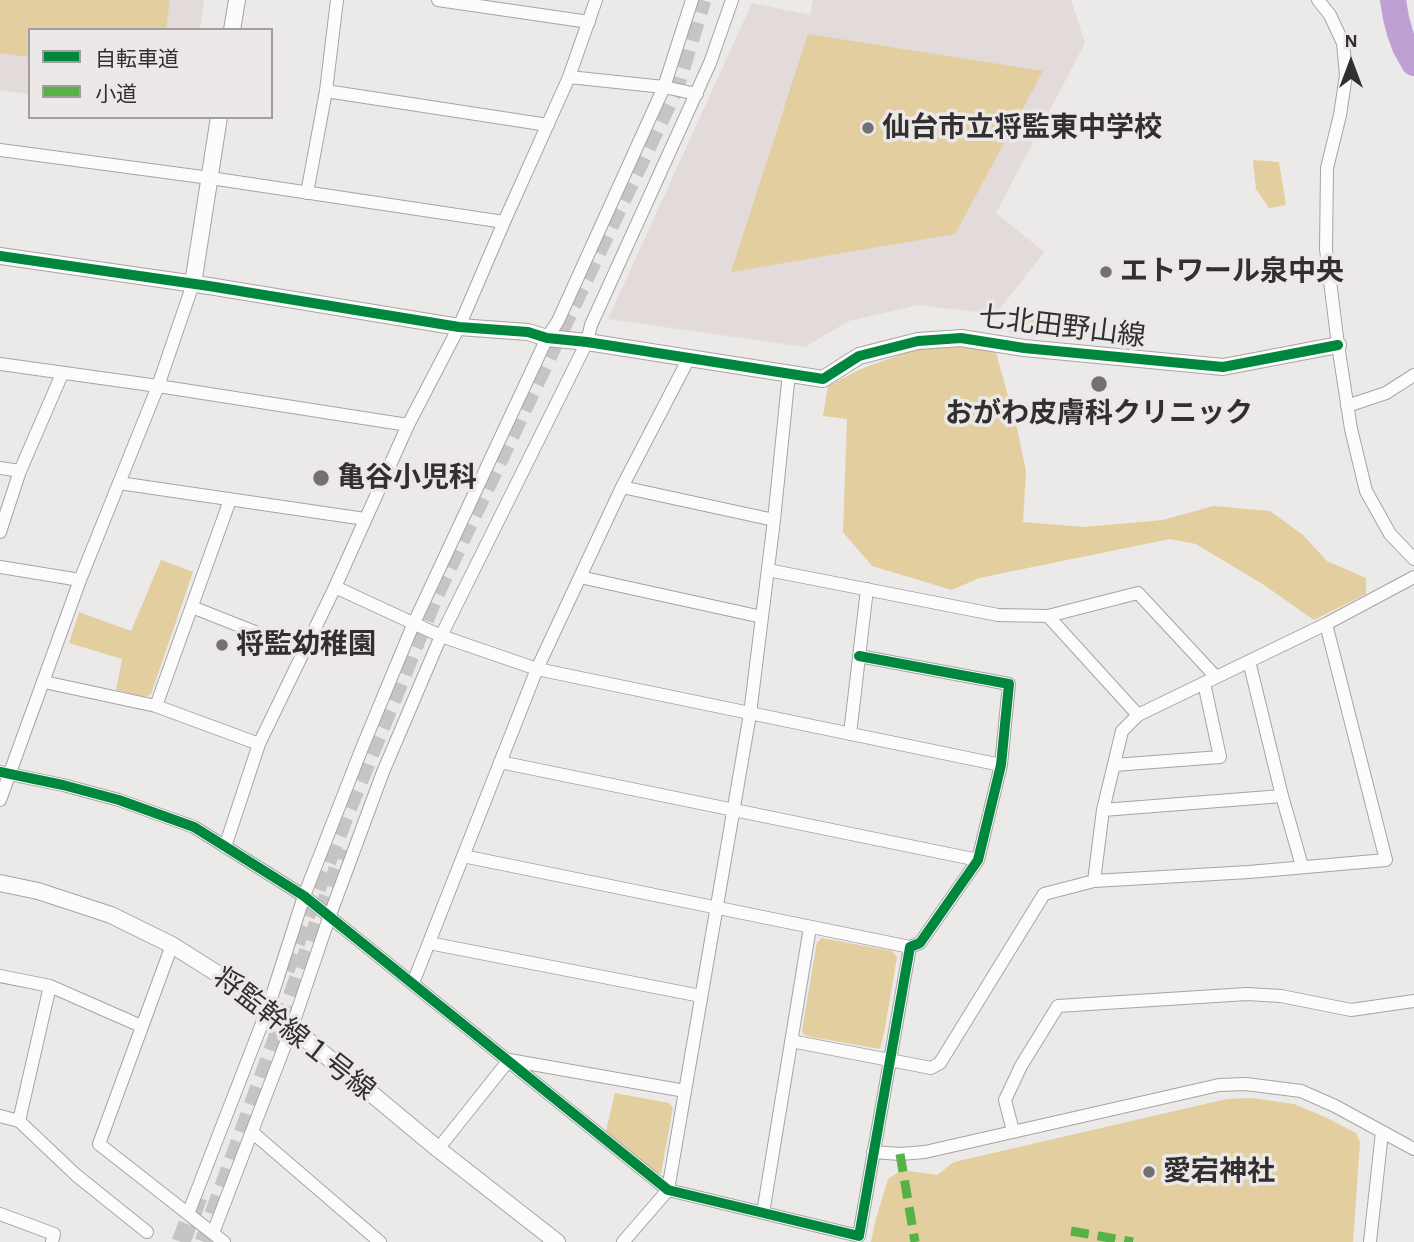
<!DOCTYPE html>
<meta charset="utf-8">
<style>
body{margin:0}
#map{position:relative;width:1414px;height:1242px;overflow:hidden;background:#ece9e9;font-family:"Alegreya Sans","Noto Sans JP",sans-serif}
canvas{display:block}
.legend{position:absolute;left:28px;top:28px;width:245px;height:91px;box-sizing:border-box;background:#ede8e8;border:2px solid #a29e9e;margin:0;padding:9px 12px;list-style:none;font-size:21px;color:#312f2f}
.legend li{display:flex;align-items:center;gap:14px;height:35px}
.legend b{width:35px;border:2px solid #a29e9e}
.north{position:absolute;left:1316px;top:28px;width:70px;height:70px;-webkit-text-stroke:5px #ede8e8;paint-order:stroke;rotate:0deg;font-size:19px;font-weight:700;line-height:28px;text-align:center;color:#312f2f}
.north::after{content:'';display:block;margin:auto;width:24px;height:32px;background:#312f2f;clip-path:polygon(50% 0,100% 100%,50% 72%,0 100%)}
</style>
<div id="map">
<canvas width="1414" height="1242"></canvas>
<ul class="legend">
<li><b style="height:9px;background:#00873e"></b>自転車道</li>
<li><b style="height:9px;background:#56b246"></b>小道</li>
</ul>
<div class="north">N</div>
</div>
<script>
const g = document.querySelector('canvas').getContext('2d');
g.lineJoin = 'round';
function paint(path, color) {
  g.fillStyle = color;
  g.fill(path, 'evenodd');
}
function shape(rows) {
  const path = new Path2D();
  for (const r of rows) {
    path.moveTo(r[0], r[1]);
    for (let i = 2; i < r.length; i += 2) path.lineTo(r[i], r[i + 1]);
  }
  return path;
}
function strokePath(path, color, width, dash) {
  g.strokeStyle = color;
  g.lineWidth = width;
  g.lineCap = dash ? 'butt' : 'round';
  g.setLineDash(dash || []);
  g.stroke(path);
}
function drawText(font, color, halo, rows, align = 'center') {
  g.font = font + ' "Alegreya Sans","Noto Sans JP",sans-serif';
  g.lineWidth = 7;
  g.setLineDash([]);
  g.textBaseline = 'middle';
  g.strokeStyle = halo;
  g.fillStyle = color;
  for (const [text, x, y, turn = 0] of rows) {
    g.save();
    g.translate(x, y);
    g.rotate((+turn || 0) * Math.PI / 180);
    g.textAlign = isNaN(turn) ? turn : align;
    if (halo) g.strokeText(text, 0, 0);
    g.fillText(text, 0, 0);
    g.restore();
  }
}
paint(shape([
 [0,0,204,0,200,30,30,30,30,94,0,90],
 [813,0,1071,0,1085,43,996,213,1044,252,996,314,918,305,849,321,805,347,608,319,752,3,810,15]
]), '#e3dada');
paint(shape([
 [0,0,170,0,166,30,30,30,30,57,0,53],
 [808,34,1043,71,955,234,731,272],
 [1253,160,1279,162,1286,205,1269,208,1256,189],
 [1016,312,1072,319,1071,340,1009,332,1012,316],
 [954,345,995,349,1017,428,1026,471,1023,522,1084,527,1163,520,1213,506,1270,511,1303,535,1327,561,1366,578,1366,594,1314,620,1264,585,1196,544,1170,539,979,578,952,590,872,566,843,532,847,419,823,416,828,386,863,368,917,349],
 [161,560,193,572,151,694,145,697,116,690,122,659,69,643,79,612,131,631],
 [822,938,892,951,897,957,885,1028,880,1049,806,1036,803,1033,802,1030,817,942],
 [615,1093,669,1103,673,1108,661,1173,656,1173,605,1135],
 [1252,1098,1294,1104,1325,1117,1356,1133,1360,1142,1353,1242,871,1242,875,1222,888,1179,902,1170,937,1175,954,1162,1205,1104,1227,1099]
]), '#e3cea0');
strokePath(shape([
 [1393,0,1396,18,1400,33,1405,47,1414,63]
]), '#bfa0d5', 26);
strokePath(shape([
 [285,970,348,807,435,594,675,87,702,0],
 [181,1242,198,1197],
 [204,1242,345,850]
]), '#c7c4c4', 19, [19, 10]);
const minor = shape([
 [438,0,589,22],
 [1318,0,1330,15,1343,43,1346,75,1340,115,1327,168,1326,249,1338,345,1351,429,1366,491,1390,534,1414,559],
 [569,77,664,87,697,94],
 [326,91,548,125],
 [0,150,210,178,504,222],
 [307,193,326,91,337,0],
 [0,364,158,386,408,425],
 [1347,406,1386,393,1414,375],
 [0,468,20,471],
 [119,483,365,519],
 [622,487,774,520],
 [0,532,20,471,62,374],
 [0,567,80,580],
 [768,570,998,615,1048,616,1138,715,1326,624,1414,577],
 [580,577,762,617],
 [335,587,441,636,537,669,1001,765],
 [192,607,303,651],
 [1048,616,1138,593,1216,677],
 [1249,661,1282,796,1302,866],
 [44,682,156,706,259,744],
 [156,706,230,500],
 [850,734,867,589],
 [500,762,978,860],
 [1114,765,1220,757,1204,683],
 [0,772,63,785,119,800,194,827,304,896,668,1190,859,1236,910,947,920,943,978,860,1001,765,1009,684,859,656],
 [0,800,80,580,158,386,193,284],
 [1103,810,1282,796],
 [225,847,259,744,335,587,408,425,459,327,504,222,569,77,596,0],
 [463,856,910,947],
 [1094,881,1103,810,1122,731,1138,715],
 [429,943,701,996],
 [172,945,99,1144,224,1242],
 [0,976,50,986,141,1026],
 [413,983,537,669,622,487,689,358],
 [50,986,19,1121,76,1175,147,1232],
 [791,1041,931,1068,940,1063,1044,894,1094,881,1249,872,1386,860,1326,624],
 [0,1116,19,1121],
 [1013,1131,1005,1100,1021,1066,1058,1006,1247,994,1281,996,1351,1010,1414,1001],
 [252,1132,380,1242],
 [438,1149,509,1060,685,1091],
 [873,1152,900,1154,925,1152,1219,1085,1246,1084,1301,1091,1335,1106,1414,1149],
 [763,1213,810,927],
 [0,1214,54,1234,52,1242],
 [188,1214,268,1008,304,896,362,748,413,625,547,338,558,321,664,87,692,0],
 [213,1233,292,1027,330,915,383,772,441,636,587,342,591,325,710,63,732,0],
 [623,1242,668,1190,750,714,774,520,789,373],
 [1370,1242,1382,1132]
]);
const tertiary = shape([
 [232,30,237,0],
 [0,256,209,286,459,327,528,332,547,338,587,342,823,379,859,356,918,341,961,338,1024,348,1223,367,1338,345],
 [193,284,219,117],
 [0,883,38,891,111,915,172,945,259,1000,438,1149,557,1242]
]);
strokePath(minor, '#a6a4a4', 14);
strokePath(tertiary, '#a6a4a4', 18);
strokePath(minor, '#fcfcfc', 12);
strokePath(tertiary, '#fcfcfc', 16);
strokePath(shape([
 [900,1154,915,1242],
 [1071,1231,1133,1242]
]), '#56b246', 9, [18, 9]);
strokePath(shape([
 [0,256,209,286,459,327,528,332,547,338,587,342,823,379,859,356,918,341,961,338,1024,348,1223,367,1338,345],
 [0,772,63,785,119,800,194,827,304,896,668,1190,859,1236,910,947,920,943,978,860,1001,765,1009,684,859,656]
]), '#00873e', 10);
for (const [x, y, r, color] of [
 [868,128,7,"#727070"],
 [1106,272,7,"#727070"],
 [1099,384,9,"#727070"],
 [321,478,9,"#727070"],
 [222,645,7,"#727070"],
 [1149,1172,7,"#727070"]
]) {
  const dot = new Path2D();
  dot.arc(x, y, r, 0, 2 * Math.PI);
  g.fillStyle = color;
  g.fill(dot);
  strokePath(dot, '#ede8e8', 2.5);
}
drawText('bold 28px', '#312f2f', '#ede8e8', [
 ["仙台市立将監東中学校",882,128],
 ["エトワール泉中央",1120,272],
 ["おがわ皮膚科クリニック",1099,414,"center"],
 ["亀谷小児科",337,478],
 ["将監幼稚園",236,645],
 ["愛宕神社",1163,1172]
], 'left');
drawText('28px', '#312f2f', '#ede8e8', [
 ["七北田野山線",1062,327,7],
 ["将監幹線１号線",294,1034,38]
]);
</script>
